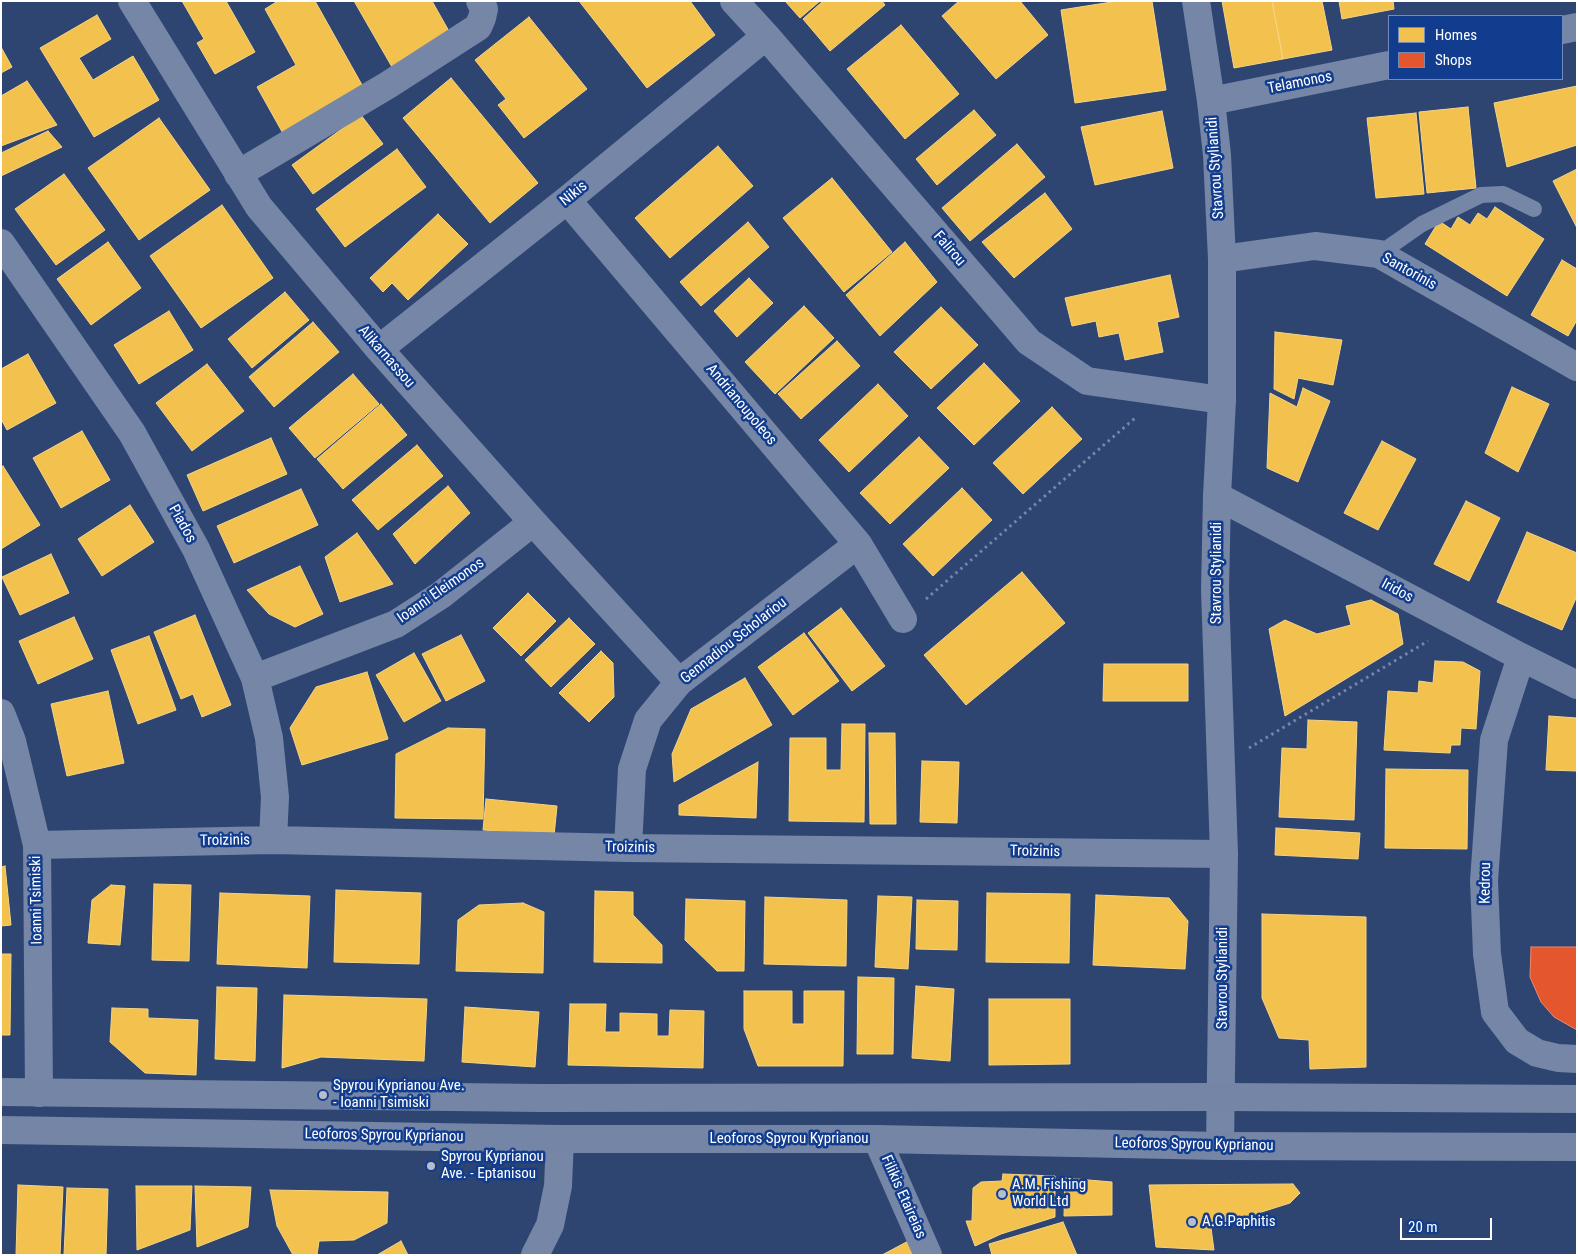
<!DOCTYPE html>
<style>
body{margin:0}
#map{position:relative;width:1578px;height:1256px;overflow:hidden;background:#2e4572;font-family:"Roboto Condensed",sans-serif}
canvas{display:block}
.frame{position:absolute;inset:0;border:2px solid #fff;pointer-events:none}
.legend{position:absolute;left:1388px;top:15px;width:175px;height:65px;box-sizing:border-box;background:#123d8e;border:1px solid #718bbb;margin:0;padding:6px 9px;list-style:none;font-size:15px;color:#fff}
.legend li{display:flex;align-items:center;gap:10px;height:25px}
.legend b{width:25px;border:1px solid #718bbb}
.scale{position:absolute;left:1400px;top:1218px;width:92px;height:22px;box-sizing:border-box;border:2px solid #fff;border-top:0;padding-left:6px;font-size:15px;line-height:18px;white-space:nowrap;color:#fff;-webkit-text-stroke:4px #123d8e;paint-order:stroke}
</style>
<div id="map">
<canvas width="1578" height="1256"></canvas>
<div class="frame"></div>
<ul class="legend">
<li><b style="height:14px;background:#f2c14e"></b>Homes</li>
<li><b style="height:14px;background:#e4572e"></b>Shops</li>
</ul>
<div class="scale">20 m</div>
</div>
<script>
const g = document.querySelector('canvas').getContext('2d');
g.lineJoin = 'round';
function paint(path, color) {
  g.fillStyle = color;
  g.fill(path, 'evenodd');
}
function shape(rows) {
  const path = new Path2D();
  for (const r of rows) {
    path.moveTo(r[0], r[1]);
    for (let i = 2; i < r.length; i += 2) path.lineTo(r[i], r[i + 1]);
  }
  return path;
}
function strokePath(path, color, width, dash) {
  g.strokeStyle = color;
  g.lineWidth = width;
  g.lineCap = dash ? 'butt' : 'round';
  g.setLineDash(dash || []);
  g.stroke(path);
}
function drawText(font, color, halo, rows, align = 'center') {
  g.font = font + ' "Roboto Condensed",sans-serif';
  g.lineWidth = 5;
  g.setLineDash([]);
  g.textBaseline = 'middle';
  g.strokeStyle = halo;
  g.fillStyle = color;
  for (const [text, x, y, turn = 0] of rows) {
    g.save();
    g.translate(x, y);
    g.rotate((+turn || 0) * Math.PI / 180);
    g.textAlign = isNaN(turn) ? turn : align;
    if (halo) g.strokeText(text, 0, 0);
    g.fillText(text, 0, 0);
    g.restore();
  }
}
const homes = shape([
 [182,1,226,1,255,52,215,74,197,43,204,39,182,1],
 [278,1,315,1,366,92,285,137,257,87,296,65,265,9,278,1],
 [354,1,432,1,450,33,392,67,354,1],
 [579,1,690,1,715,35,647,88,579,1],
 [785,1,820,1,800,18,785,1],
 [823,1,882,1,885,5,830,51,803,19,823,1],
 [959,1,1020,1,1048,35,996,79,942,16,959,1],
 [1118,1,1152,1,1166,90,1075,103,1061,10,1118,1],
 [1222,1,1272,1,1283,59,1234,68,1222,1],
 [1272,1,1322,1,1332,50,1283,59,1272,1],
 [1339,1,1393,1,1394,9,1342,19,1339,1],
 [97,15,111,39,79,58,93,80,133,56,159,100,94,137,40,48,97,15],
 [529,17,587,89,524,138,498,105,506,99,475,60,529,17],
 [901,25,959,94,905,139,847,69,901,25],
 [1,47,12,67,1,73,1,47],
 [451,78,538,183,490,223,403,118,451,78],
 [27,81,57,125,1,146,1,96,27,81],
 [1577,86,1577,145,1507,167,1494,103,1577,86],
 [1468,107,1476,188,1427,193,1419,112,1468,107],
 [974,110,996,135,937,185,916,159,974,110],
 [1162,111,1173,168,1095,185,1081,127,1162,111],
 [1416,113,1424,194,1376,198,1367,118,1416,113],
 [361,115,383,144,313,194,292,165,361,115],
 [159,118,210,190,139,240,88,168,159,118],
 [48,131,62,147,1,176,1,153,48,131],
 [1017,144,1045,177,970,241,942,208,1017,144],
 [718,146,753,186,670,258,635,218,718,146],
 [397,149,426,187,345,247,316,209,397,149],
 [1577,169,1577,228,1553,181,1577,169],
 [64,174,105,230,56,265,15,209,64,174],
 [832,178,892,252,844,292,783,218,832,178],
 [1045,193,1072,229,1014,278,982,242,1045,193],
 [222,205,273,278,201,328,150,256,222,205],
 [1495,207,1544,239,1507,296,1425,244,1439,221,1451,229,1458,217,1470,225,1478,213,1487,219,1495,207],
 [438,214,468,244,408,300,392,283,383,292,370,278,438,214],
 [748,222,769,247,701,306,680,282,748,222],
 [108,242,141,288,91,325,57,279,108,242],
 [905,242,937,282,880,336,846,295,905,242],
 [1562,260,1577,269,1577,320,1568,336,1531,315,1562,260],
 [1170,275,1179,317,1157,322,1163,352,1125,360,1119,333,1099,337,1096,321,1072,326,1065,298,1170,275],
 [749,278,773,303,737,337,714,311,749,278],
 [285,292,309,320,252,368,228,339,285,292],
 [804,306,834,338,775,394,745,362,804,306],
 [941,307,978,345,931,389,894,352,941,307],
 [169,311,193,350,139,384,114,345,169,311],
 [313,322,339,352,274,407,249,377,313,322],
 [1275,332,1342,340,1333,385,1298,378,1294,399,1274,389,1275,332],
 [837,341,860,366,801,419,778,394,837,341],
 [28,354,56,403,7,430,1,419,1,369,28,354],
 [984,363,1020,401,974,445,937,408,984,363],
 [207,364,244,411,192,451,156,403,207,364],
 [353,374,379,404,315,458,289,428,353,374],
 [878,384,908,416,849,472,819,440,878,384],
 [1512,387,1549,404,1518,472,1485,453,1512,387],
 [1303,388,1330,401,1298,482,1267,468,1270,393,1297,407,1303,388],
 [381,404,407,435,343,489,317,459,381,404],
 [1052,407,1082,439,1023,494,993,463,1052,407],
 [82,431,110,480,61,508,33,458,82,431],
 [919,437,949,468,890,524,860,493,919,437],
 [271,438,287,474,203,511,187,475,271,438],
 [1382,441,1416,459,1378,530,1344,513,1382,441],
 [417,445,443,476,378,530,352,500,417,445],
 [3,466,40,525,1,549,1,467,3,466],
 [448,486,470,513,415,564,393,534,448,486],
 [962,488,992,520,933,576,903,544,962,488],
 [301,489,318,525,234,563,217,526,301,489],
 [1466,501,1500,518,1469,581,1434,564,1466,501],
 [130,505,154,542,102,576,78,539,130,505],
 [1527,532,1577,553,1577,596,1562,630,1497,602,1527,532],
 [357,533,393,584,340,602,325,557,357,533],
 [51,554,69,593,20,615,2,577,51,554],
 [300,566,323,614,295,627,269,614,247,590,300,566],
 [1022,572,1065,623,966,705,924,655,1022,572],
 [528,593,556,621,521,656,493,628,528,593],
 [1371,600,1398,614,1403,644,1285,716,1269,629,1285,620,1317,634,1351,625,1346,606,1371,600],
 [841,608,885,666,852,691,808,633,841,608],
 [195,615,231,705,202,717,193,694,181,699,154,632,195,615],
 [74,617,93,659,38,684,19,641,74,617],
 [569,618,595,644,551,687,525,660,569,618],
 [804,633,839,681,793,715,758,667,804,633],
 [461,635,485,681,446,701,422,654,461,635],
 [149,636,176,710,138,724,111,650,149,636],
 [601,651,613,663,614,697,589,722,559,693,601,651],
 [414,653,441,701,404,722,376,675,414,653],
 [1435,661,1463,662,1480,671,1476,729,1461,728,1460,745,1451,745,1450,753,1384,750,1388,691,1418,693,1419,681,1433,683,1435,661],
 [1104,664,1188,664,1188,701,1103,701,1104,664],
 [367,672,388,739,302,765,290,728,316,687,367,672],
 [745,678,772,725,674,782,672,754,691,709,745,678],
 [108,691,124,763,67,776,51,704,108,691],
 [1549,716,1577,718,1577,771,1546,770,1549,716],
 [1308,720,1357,722,1354,820,1279,817,1282,748,1307,749,1308,720],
 [842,724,865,724,864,822,789,821,790,738,826,738,826,770,841,770,842,724],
 [448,728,485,729,483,819,395,818,396,754,448,728],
 [869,733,895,733,896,824,870,824,869,733],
 [922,761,959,762,957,823,920,822,922,761],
 [758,762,756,818,679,815,679,805,758,762],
 [1386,769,1468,770,1467,849,1385,848,1386,769],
 [486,799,557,806,554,836,483,830,486,799],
 [1276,828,1360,833,1358,859,1275,855,1276,828],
 [5,866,11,925,1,926,1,867,5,866],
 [154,884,191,885,189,961,152,960,154,884],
 [111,885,125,886,120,945,88,943,92,900,111,885],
 [336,890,421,893,419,964,334,962,336,890],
 [595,891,633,892,633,915,662,945,662,963,594,962,595,891],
 [220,893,310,896,307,968,217,964,220,893],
 [987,893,1070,894,1069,963,986,962,987,893],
 [1096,895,1169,898,1188,921,1185,969,1093,965,1096,895],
 [878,896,912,897,908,969,875,967,878,896],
 [765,897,847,900,846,966,764,964,765,897],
 [686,899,745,901,744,971,717,971,685,940,686,899],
 [917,900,958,901,957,950,916,949,917,900],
 [523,903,544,912,543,973,456,971,458,920,479,905,523,903],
 [1262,914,1366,917,1366,1067,1310,1069,1309,1040,1279,1038,1262,998,1262,914],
 [1,954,11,954,10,1035,1,1035,1,954],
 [858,977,894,978,893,1054,857,1054,858,977],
 [916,986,954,989,950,1061,912,1058,916,986],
 [217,987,257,988,255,1061,215,1059,217,987],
 [744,991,792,991,792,1024,804,1024,804,991,844,991,843,1066,758,1066,744,1029,744,991],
 [284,995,427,999,424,1061,321,1057,282,1068,284,995],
 [989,999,1070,999,1070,1064,989,1065,989,999],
 [570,1004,606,1004,605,1032,620,1032,620,1013,657,1014,657,1036,669,1036,670,1010,704,1011,703,1068,568,1065,570,1004],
 [465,1007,539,1012,535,1067,462,1062,465,1007],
 [112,1008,148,1009,148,1018,198,1020,196,1075,145,1073,110,1042,112,1008],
 [1003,1174,1055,1176,1055,1217,1001,1234,975,1246,966,1221,972,1221,973,1188,981,1182,1002,1181,1003,1174],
 [1065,1178,1112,1182,1112,1215,1064,1216,1065,1178],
 [1293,1184,1300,1193,1290,1203,1211,1228,1214,1250,1156,1247,1149,1185,1293,1184],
 [18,1185,63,1187,60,1255,16,1255,18,1185],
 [136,1186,192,1186,190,1230,137,1250,136,1186],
 [195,1186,251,1187,248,1227,197,1247,195,1186],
 [67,1188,108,1189,106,1255,64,1255,67,1188],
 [270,1190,388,1192,387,1223,354,1240,319,1241,317,1255,293,1255,277,1226,270,1190],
 [1063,1222,1077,1255,992,1255,989,1244,1063,1222],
 [914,1238,923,1255,882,1255,914,1238],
 [401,1241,408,1255,377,1255,401,1241]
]);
paint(homes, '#f2c14e');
strokePath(homes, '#f6d483', 1);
const shops = shape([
 [1531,947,1577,947,1577,1030,1554,1017,1541,1002,1530,977,1531,947]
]);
paint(shops, '#e4572e');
strokePath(shops, '#ec896d', 1);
strokePath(shape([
 [926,599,1135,418],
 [1249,748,1428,641]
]), '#7586a6', 3, [2.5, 4]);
strokePath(shape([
 [1379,254,1422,224,1481,195,1503,194,1534,209]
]), '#7586a6', 16);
strokePath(shape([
 [132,1,259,207,379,349,533,522,679,682],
 [734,1,766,36,1029,342,1087,381,1222,400],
 [1562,30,1577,27],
 [1211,101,1389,65],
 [238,174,388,85,478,27,482,18,484,9,480,1],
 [567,200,858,544,903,619],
 [1,243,132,433,196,549,255,678,269,738,275,797,273,840],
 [1222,259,1315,246,1379,254,1577,367],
 [379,349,567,200,766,36],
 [1217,496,1521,657,1577,685],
 [1521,657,1494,740,1484,881,1487,954,1495,1012,1517,1041,1537,1053,1558,1058,1577,1059],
 [255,678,396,624,441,595,533,522],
 [1,713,12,741,37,845,39,1093],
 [37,845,273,840,628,848,1224,854],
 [628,848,632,769,648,720,679,682,858,544],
 [877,1139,928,1255],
 [535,1255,550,1225,558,1186,560,1139]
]), '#7586a6', 28);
strokePath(shape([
 [1196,1,1211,101,1217,155,1222,259,1222,400,1217,496,1215,590,1224,854,1220,1146]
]), '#7586a6', 28);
strokePath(shape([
 [1,1092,542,1098,1221,1097,1577,1099],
 [1,1130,560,1139,877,1139,1220,1146,1577,1147]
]), '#7585a5', 28);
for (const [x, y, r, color] of [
 [323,1095,5,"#b6bece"],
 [431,1166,5,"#b6bece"],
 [1002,1194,5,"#b6bece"],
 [1192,1222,5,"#b6bece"]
]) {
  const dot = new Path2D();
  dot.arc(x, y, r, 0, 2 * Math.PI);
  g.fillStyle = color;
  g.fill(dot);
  strokePath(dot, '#123d8e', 2);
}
drawText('15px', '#fff', '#123d8e', [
 ["Telamonos",1300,83,-11],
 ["Stavrou Stylianidi",1216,168,-94],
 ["Nikis",574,194,-39],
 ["Falirou",949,249,49],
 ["Santorinis",1409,272,29],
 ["Alikarnassou",386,357,49],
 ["Andrianoupoleos",741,405,50],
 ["Piados",182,524,61],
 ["Stavrou Stylianidi",1217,573,-90],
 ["Ioanni Eleimonos",441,591,-35],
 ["Iridos",1397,591,28],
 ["Gennadiou Scholariou",734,641,-38],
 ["Troizinis",225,841,-1],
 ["Troizinis",630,848,1],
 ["Troizinis",1035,852,1],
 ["Kedrou",1486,883,-89],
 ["Ioanni Tsimiski",37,900,-91],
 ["Stavrou Stylianidi",1223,978,-90],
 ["Leoforos Spyrou Kyprianou",384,1136,1],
 ["Leoforos Spyrou Kyprianou",789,1139],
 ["Leoforos Spyrou Kyprianou",1194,1145,1],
 ["Filikis Etaireias",903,1197,66]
]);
drawText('15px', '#fff', '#123d8e', [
 ["Spyrou Kyprianou Ave.",333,1086],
 ["- Ioanni Tsimiski",333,1103],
 ["Spyrou Kyprianou",441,1157],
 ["Ave. - Eptanisou",441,1174],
 ["A.M. Fishing",1012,1185],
 ["World Ltd",1012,1202],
 ["A.G.Paphitis",1202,1222]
], 'left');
</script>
